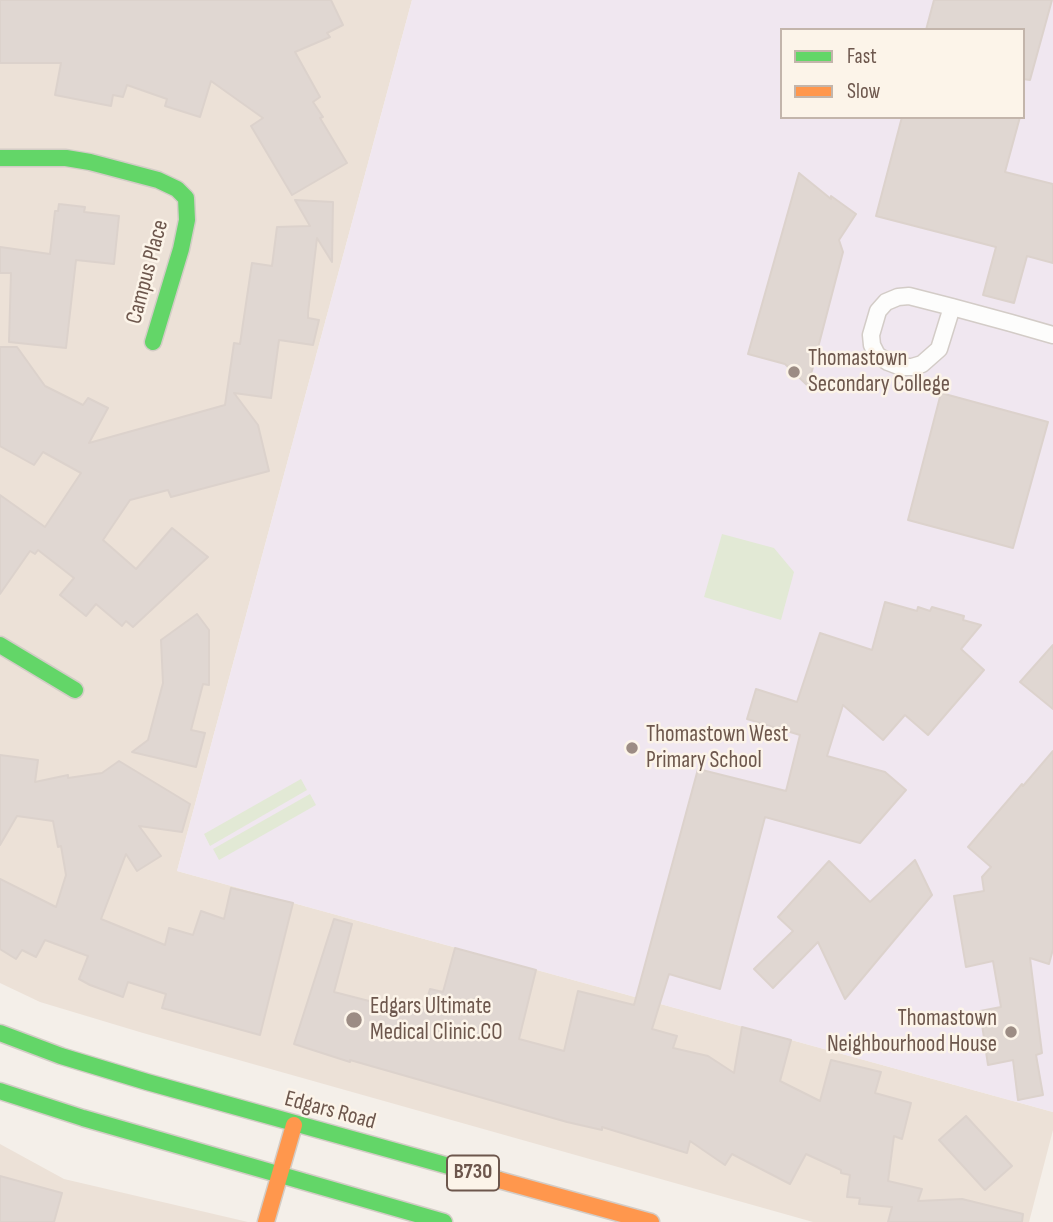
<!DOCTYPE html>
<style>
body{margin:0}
#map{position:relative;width:1053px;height:1222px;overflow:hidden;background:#f4efe9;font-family:"Sofia Sans Condensed",sans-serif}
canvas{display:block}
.legend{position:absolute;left:780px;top:28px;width:245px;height:91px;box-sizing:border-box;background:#fcf4e9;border:2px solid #c3b5ab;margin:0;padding:9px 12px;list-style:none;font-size:21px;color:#6d574d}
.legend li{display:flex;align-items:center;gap:14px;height:35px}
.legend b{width:35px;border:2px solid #c3b5ab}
</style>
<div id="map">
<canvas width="1053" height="1222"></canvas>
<ul class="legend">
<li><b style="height:9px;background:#63d668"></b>Fast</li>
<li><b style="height:9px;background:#ff974d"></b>Slow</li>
</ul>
</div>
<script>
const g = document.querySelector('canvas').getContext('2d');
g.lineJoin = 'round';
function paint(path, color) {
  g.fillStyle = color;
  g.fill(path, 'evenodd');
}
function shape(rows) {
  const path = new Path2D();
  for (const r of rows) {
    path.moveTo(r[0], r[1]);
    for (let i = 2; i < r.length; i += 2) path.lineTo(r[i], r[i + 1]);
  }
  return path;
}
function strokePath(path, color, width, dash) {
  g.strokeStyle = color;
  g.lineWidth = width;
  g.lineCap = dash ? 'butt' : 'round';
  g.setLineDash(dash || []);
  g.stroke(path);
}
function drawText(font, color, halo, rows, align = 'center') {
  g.font = font + ' "Sofia Sans Condensed",sans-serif';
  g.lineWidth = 5;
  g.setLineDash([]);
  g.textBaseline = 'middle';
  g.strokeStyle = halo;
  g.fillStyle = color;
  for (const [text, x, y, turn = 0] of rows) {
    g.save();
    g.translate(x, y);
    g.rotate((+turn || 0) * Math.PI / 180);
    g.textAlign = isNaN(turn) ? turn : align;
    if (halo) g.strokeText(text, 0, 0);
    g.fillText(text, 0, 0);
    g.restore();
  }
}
paint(shape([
 [0,0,412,0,177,871,1053,1112,1053,1130,1029,1222,813,1222,143,1033,40,1002,0,983],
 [0,1144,64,1179,248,1222,0,1222]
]), '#ece1d7');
paint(shape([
 [412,0,1053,0,1053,1112,177,871],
 [782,30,1023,30,1023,117,782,117]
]), '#f0e7f0');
paint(shape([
 [722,534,774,548,794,572,781,620,704,597],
 [301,779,307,790,210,846,204,834],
 [310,794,316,805,219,860,213,849]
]), '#e2e9d5');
const building = shape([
 [0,0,331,0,343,25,327,33,330,37,295,52,320,97,313,102,323,117,320,118,347,163,292,195,251,126,263,118,211,81,200,117,165,106,167,99,127,85,123,97,113,95,111,106,55,95,61,63,0,63,0,0],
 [934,0,1052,0,1030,80,1023,79,1023,30,926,30,934,0],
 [902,117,1020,117,1005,172,1053,184,1053,263,1027,256,1014,303,983,295,996,247,876,216,902,117],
 [799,173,831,199,831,196,856,214,839,240,843,252,808,386,785,364,748,354,799,173],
 [295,200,333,202,332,262,317,238,308,313,308,318,319,320,313,345,279,340,271,398,234,393,258,425,269,471,171,497,168,490,130,500,103,540,136,569,172,528,208,557,133,627,126,621,122,626,96,604,86,616,60,595,74,578,38,550,35,554,30,551,0,594,0,495,45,527,81,473,43,452,34,465,0,446,0,347,17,347,45,386,83,405,88,398,108,408,89,443,225,405,234,343,240,344,252,263,272,266,277,227,310,226,295,200],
 [59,204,85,207,84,212,119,216,114,264,76,260,66,348,9,342,11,273,0,273,0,247,50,254,55,211,58,211,59,204],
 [941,393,1048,422,1013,548,908,520,941,393],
 [885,602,917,611,918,607,930,611,932,607,964,616,963,620,981,625,961,649,984,670,928,735,905,715,883,740,843,705,827,756,885,772,906,790,860,843,765,817,720,989,669,974,652,1029,677,1036,673,1048,708,1056,734,1073,742,1027,791,1040,780,1081,820,1101,831,1060,881,1072,875,1093,911,1103,902,1139,894,1136,888,1181,922,1189,918,1201,962,1199,1023,1214,1022,1222,888,1222,892,1207,859,1204,860,1198,847,1197,850,1175,841,1173,841,1170,806,1154,790,1184,732,1154,725,1165,690,1141,687,1153,602,1127,602,1130,567,1122,350,1060,350,1062,294,1044,334,919,352,924,334,992,412,1012,414,1006,424,1009,430,989,443,992,455,948,536,970,519,1039,564,1051,578,991,634,1005,698,769,786,791,800,735,747,719,756,689,797,702,820,633,872,650,885,602],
 [197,614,209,630,209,685,203,684,191,730,205,733,196,767,132,752,148,740,163,683,161,640,197,614],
 [1053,645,1053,709,1020,682,1053,645],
 [1053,751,1053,949,1049,964,1030,958,1042,1053,1036,1055,1043,1095,1018,1100,1013,1060,988,1065,980,1011,1001,1007,993,961,966,967,954,896,984,891,982,877,991,867,968,847,1022,784,1023,786,1053,751],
 [0,755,38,760,35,782,68,775,68,778,102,773,119,761,190,804,182,832,139,826,161,856,137,871,126,854,101,919,165,945,169,928,193,935,201,911,224,919,231,888,293,903,260,1035,162,1008,166,994,128,982,123,997,90,985,79,979,88,956,45,940,36,957,22,950,16,959,0,949,0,879,56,907,66,875,61,846,58,847,53,821,17,816,0,845,0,755],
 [915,860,932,895,845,999,818,942,773,988,754,969,793,931,778,917,829,861,870,902,915,860],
 [966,1116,1012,1166,985,1190,939,1140,966,1116],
 [0,1176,62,1193,54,1222,0,1222,0,1176]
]);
paint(building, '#e0d7d2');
strokePath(building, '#dcd2cc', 2);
const lane = shape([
 [952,307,939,349,922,364,912,367,901,367,888,362,877,355,872,345,871,335,878,311,886,302,898,297,909,296,952,307,1011,323,1053,335]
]);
const fast = shape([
 [0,158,66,158,90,162,158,180,177,189,186,198,187,220,181,249,153,342],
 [0,645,75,690],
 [0,1033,61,1056,147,1082,499,1180],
 [0,1091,83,1118,444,1222]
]);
const slow = shape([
 [499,1180,651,1222],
 [266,1222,294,1125]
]);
strokePath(lane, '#d3ccc7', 19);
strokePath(fast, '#d3ccc6', 19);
strokePath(slow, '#d3ccc6', 19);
strokePath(lane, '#fdfdfc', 16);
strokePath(fast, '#63d668', 16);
strokePath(slow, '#ff974d', 16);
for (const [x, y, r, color] of [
 [794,372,7,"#9c8c84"],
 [632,748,7,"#9c8c84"],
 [354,1020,9,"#9c8c84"],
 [1011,1032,7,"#9c8c84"]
]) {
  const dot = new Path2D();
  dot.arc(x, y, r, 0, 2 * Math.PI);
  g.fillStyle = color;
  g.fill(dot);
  strokePath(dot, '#fcf4e9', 2.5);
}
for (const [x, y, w] of [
 [473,1173,52]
]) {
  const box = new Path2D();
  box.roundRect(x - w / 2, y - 17.5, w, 35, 5);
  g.fillStyle = '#fcf4e9';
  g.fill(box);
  strokePath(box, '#6d574d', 2);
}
drawText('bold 21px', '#6d574d', null, [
 ["B730",473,1173]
]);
drawText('23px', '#6d574d', '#fcf4e9', [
 ["Campus Place",148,272,-75],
 ["Edgars Road",330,1111,15]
]);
drawText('23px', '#6d574d', '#fcf4e9', [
 ["Thomastown",808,359],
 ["Secondary College",808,385],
 ["Thomastown West",646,735],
 ["Primary School",646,761],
 ["Edgars Ultimate",370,1007],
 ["Medical Clinic.CO",370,1033],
 ["Thomastown",997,1019,"right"],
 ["Neighbourhood House",997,1045,"right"]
], 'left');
</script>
